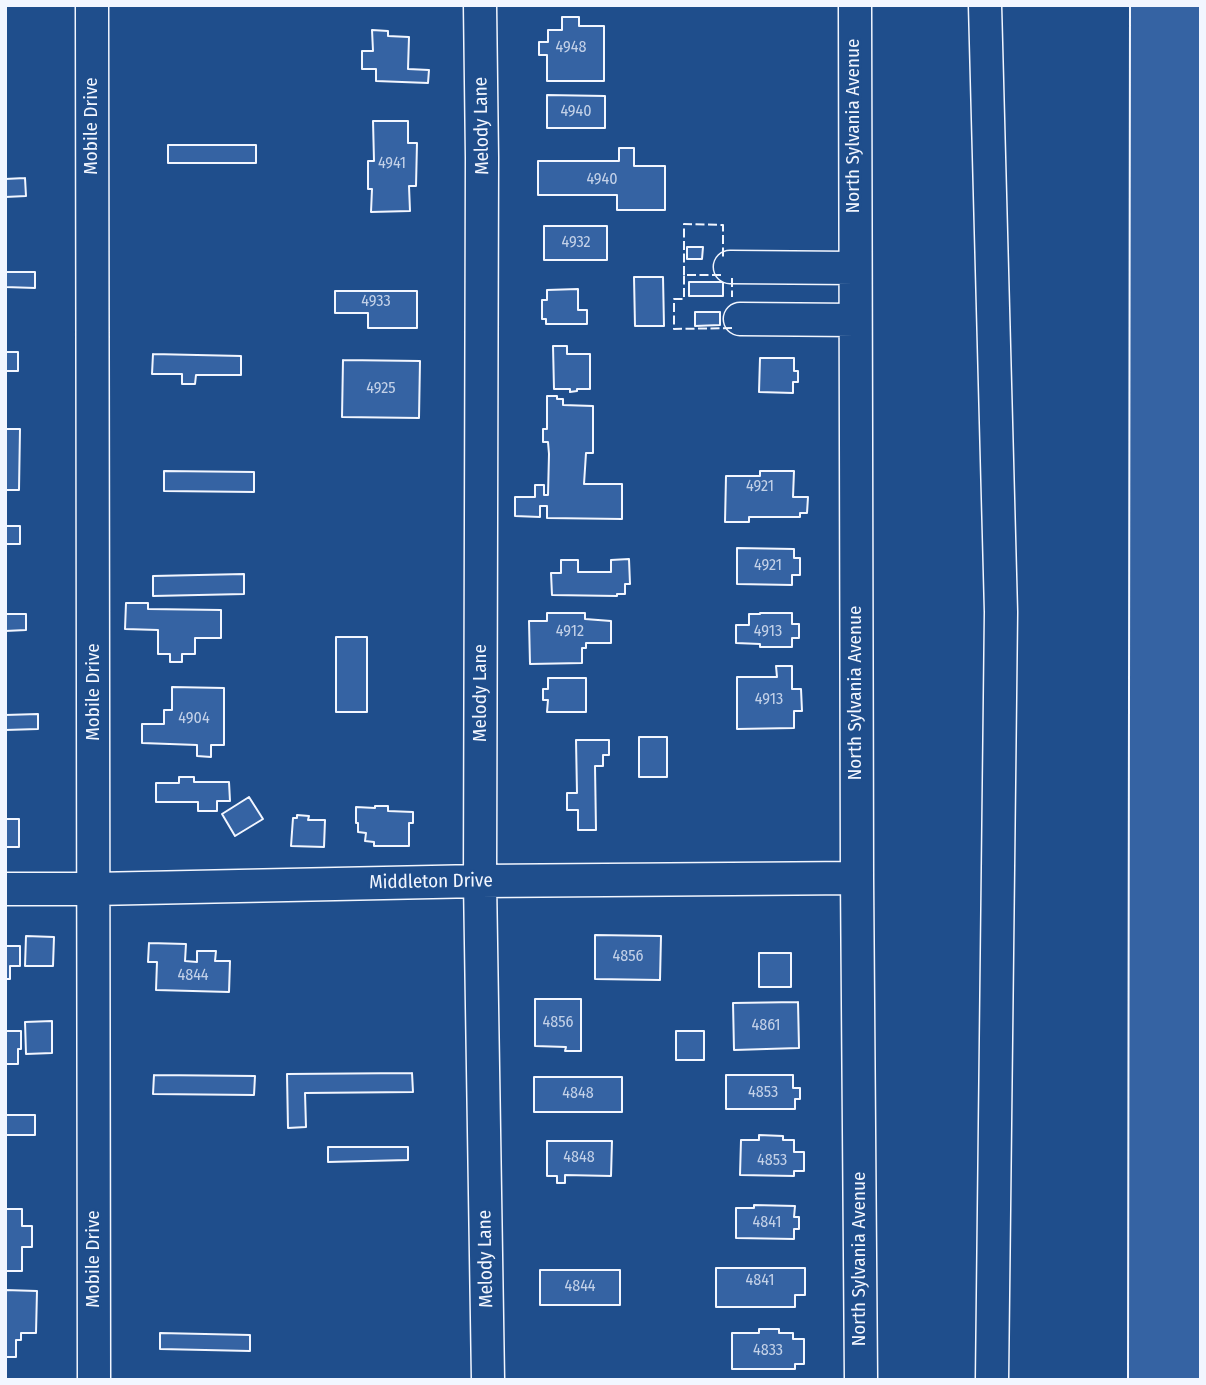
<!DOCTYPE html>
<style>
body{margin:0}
#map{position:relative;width:1206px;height:1385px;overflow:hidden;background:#1f4e8c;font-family:"Fira Sans Condensed",sans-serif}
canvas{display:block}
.frame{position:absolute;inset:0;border:7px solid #f2f6ff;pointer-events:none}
</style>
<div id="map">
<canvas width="1206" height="1385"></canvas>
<div class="frame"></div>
</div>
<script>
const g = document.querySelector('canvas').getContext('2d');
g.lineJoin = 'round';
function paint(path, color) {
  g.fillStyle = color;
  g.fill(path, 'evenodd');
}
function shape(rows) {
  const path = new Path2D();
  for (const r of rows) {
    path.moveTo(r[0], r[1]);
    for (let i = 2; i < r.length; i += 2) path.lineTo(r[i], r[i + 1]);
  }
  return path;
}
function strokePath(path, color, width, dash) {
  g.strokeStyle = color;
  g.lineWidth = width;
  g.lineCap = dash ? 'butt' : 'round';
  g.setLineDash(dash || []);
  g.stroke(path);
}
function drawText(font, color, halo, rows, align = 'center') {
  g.font = font + ' "Fira Sans Condensed",sans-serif';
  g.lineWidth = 5;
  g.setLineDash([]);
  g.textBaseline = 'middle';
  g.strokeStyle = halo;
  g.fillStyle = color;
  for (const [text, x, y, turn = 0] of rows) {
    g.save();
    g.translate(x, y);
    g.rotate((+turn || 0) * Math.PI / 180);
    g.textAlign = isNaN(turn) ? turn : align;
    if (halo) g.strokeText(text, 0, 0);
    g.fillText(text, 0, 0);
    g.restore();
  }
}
const building = shape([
 [1130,5,1201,5,1201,1380,1128,1380,1130,5],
 [562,17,579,17,579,26,604,26,604,81,547,81,547,55,539,55,539,42,548,42,548,30,562,30,562,17],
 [372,30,388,31,388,36,409,37,408,69,429,70,428,83,376,81,376,69,362,69,362,51,373,51,372,30],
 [547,95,605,96,605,128,547,128,547,95],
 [373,121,408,121,408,143,417,143,416,186,409,186,410,211,371,212,372,189,368,189,368,161,374,161,373,121],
 [168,145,256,145,256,163,168,163,168,145],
 [619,148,634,148,634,166,665,166,665,210,617,210,617,195,538,195,538,161,619,161,619,148],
 [25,178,26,196,5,197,5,179,25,178],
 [544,226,607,226,607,260,544,260,544,226],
 [687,247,703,247,702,259,687,259,687,247],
 [5,272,35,272,35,288,5,287,5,272],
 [634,277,663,277,664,326,635,326,634,277],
 [689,282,723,282,723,296,689,296,689,282],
 [578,289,578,310,587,310,587,324,546,324,546,319,542,319,542,300,547,300,547,290,578,289],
 [335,291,417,291,417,328,368,328,368,313,335,313,335,291],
 [695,312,720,312,720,325,695,326,695,312],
 [553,346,567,346,567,354,590,354,590,389,577,389,577,391,570,392,570,389,554,389,553,346],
 [5,352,18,352,18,371,5,371,5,383,5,352],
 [153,354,241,356,241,375,196,375,195,384,182,384,182,374,152,374,153,354],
 [760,358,794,358,794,371,798,371,798,382,793,382,793,393,759,392,760,358],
 [343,360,420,361,419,418,342,417,343,360],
 [547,396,557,396,557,399,563,399,563,405,593,406,593,453,586,453,584,484,622,484,622,519,547,518,547,506,540,506,540,517,515,516,515,497,535,497,535,485,544,485,544,495,548,495,549,454,548,442,543,442,543,429,547,429,547,396],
 [5,429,20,429,19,490,5,490,5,429],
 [164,471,254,472,254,492,164,491,164,471],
 [760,471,794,471,793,497,808,497,807,513,800,513,800,517,749,517,749,522,725,522,726,476,760,476,760,471],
 [5,526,20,526,20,544,5,544,5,526],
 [737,548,794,549,794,558,800,558,800,575,792,575,792,585,737,584,737,548],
 [629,559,630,584,625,584,625,594,617,594,617,596,552,595,551,573,561,573,561,560,578,560,578,572,611,572,611,560,629,559],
 [244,574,244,594,153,596,153,576,244,574],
 [126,603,148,603,148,609,221,610,221,638,195,638,195,654,182,654,182,662,170,662,170,654,158,654,158,630,125,629,126,603],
 [547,613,585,613,585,619,611,621,611,643,586,643,586,648,582,648,582,663,530,664,529,621,547,621,547,613],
 [760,613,792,613,792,624,799,624,799,638,792,638,792,647,760,647,760,644,736,643,736,625,749,625,749,614,760,614,760,613],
 [5,614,26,614,26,630,5,631,5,614],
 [336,637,367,637,367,712,336,712,336,637],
 [776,666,792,666,792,689,801,689,802,711,794,711,794,728,737,729,737,677,777,677,776,666],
 [548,678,586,678,586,712,547,712,548,700,543,700,543,689,548,689,548,678],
 [172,687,224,688,224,745,211,745,211,757,197,756,197,745,142,743,142,724,164,724,164,710,172,710,172,687],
 [38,714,38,729,5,730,5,715,38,714],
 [639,737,667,737,667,777,639,777,639,737],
 [576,740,609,740,609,755,603,755,603,766,595,766,596,830,578,830,578,810,567,810,567,793,577,793,576,740],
 [179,777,194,777,194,782,229,782,230,801,217,801,217,811,198,811,198,802,156,802,156,783,179,783,179,777],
 [249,797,263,819,235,836,222,814,249,797],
 [375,806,388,806,388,811,413,812,413,823,409,823,409,846,374,846,374,842,365,841,366,833,358,832,358,823,356,823,356,807,375,808,375,806],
 [297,815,309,816,308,820,325,820,324,847,291,846,293,818,297,818,297,815],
 [5,819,19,819,19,847,5,847,5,819],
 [595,935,661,936,660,980,595,979,595,935],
 [26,936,54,937,53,966,25,966,26,936],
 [149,943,186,944,185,961,197,962,197,951,216,951,215,961,230,961,229,992,156,990,157,962,148,962,149,943],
 [5,946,20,946,20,966,10,966,10,979,5,979,5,946],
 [759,953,791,953,791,987,759,987,759,953],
 [535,999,581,999,581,1051,565,1051,566,1047,535,1046,535,999],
 [798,1002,799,1048,734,1050,733,1003,798,1002],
 [52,1021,52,1053,26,1054,25,1022,52,1021],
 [5,1031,21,1031,21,1049,18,1049,18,1064,5,1064,5,1031],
 [676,1031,704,1031,704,1060,676,1060,676,1031],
 [412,1073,413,1092,305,1093,306,1127,288,1128,287,1074,412,1073],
 [154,1075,255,1076,254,1095,153,1094,154,1075],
 [726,1075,793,1075,793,1088,800,1088,800,1099,795,1099,795,1109,726,1109,726,1075],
 [534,1077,622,1077,622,1112,534,1112,534,1077],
 [5,1115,35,1115,35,1135,5,1135,5,1115],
 [759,1135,783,1136,783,1140,794,1140,794,1152,804,1152,804,1171,794,1171,794,1176,740,1175,741,1140,759,1140,759,1135],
 [547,1141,612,1141,611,1176,565,1175,565,1183,557,1183,557,1176,547,1176,547,1141],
 [328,1147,408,1147,408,1160,328,1162,328,1147],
 [754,1205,795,1206,794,1217,799,1217,799,1229,794,1229,794,1239,736,1238,736,1208,754,1208,754,1205],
 [5,1209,22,1209,22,1226,32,1226,32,1247,22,1247,22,1271,5,1271,5,1209],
 [716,1268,805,1268,805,1295,795,1295,795,1307,716,1307,716,1268],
 [540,1270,620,1270,620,1305,540,1305,540,1270],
 [5,1290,37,1291,36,1333,21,1333,21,1340,16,1340,16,1357,5,1357,5,1290],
 [759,1329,779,1329,779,1333,793,1333,793,1339,804,1339,804,1364,795,1364,795,1369,732,1369,732,1333,759,1333,759,1329],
 [160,1333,250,1335,250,1351,160,1349,160,1333]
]);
paint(building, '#3563a3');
strokePath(building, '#f2f6ff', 2);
const minor = shape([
 [92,5,94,1380],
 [480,5,482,158,480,881,488,1380],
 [855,5,857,878,861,1380],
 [985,5,1001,612,992,1380],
 [730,267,854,268],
 [740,319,855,320],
 [5,889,94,889,480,881,857,878]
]);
strokePath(minor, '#f2f6ff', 35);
strokePath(minor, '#1f4e8c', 32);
strokePath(shape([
 [684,275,684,224,723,225,723,257],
 [721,275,684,275,684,299,674,299,674,329,733,328],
 [732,278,732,297]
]), '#f2f6ff', 2, [9, 3.5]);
drawText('16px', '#c3d1e8', null, [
 ["4948",571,48],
 ["4940",576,112],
 ["4941",392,164],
 ["4940",602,180],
 ["4932",576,243],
 ["4933",376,302],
 ["4925",381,389],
 ["4921",760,487],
 ["4921",768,566],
 ["4912",570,632],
 ["4913",768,632],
 ["4913",769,700],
 ["4904",194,719],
 ["4856",628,957],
 ["4844",193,976],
 ["4856",558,1023],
 ["4861",766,1026],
 ["4853",763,1093],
 ["4848",578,1094],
 ["4848",579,1158],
 ["4853",772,1161],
 ["4841",767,1223],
 ["4841",760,1281],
 ["4844",580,1287],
 ["4833",768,1351]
]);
drawText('19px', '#f2f6ff', '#1f4e8c', [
 ["Mobile Drive",92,126,-90],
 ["Melody Lane",482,126,-91],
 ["North Sylvania Avenue",854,126,-90],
 ["Mobile Drive",94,692,-90],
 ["Melody Lane",481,693,-90],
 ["North Sylvania Avenue",856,693,-90],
 ["Middleton Drive",431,882,-1],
 ["Mobile Drive",94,1259,-90],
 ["Melody Lane",486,1259,-91],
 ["North Sylvania Avenue",860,1259,-90]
]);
</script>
